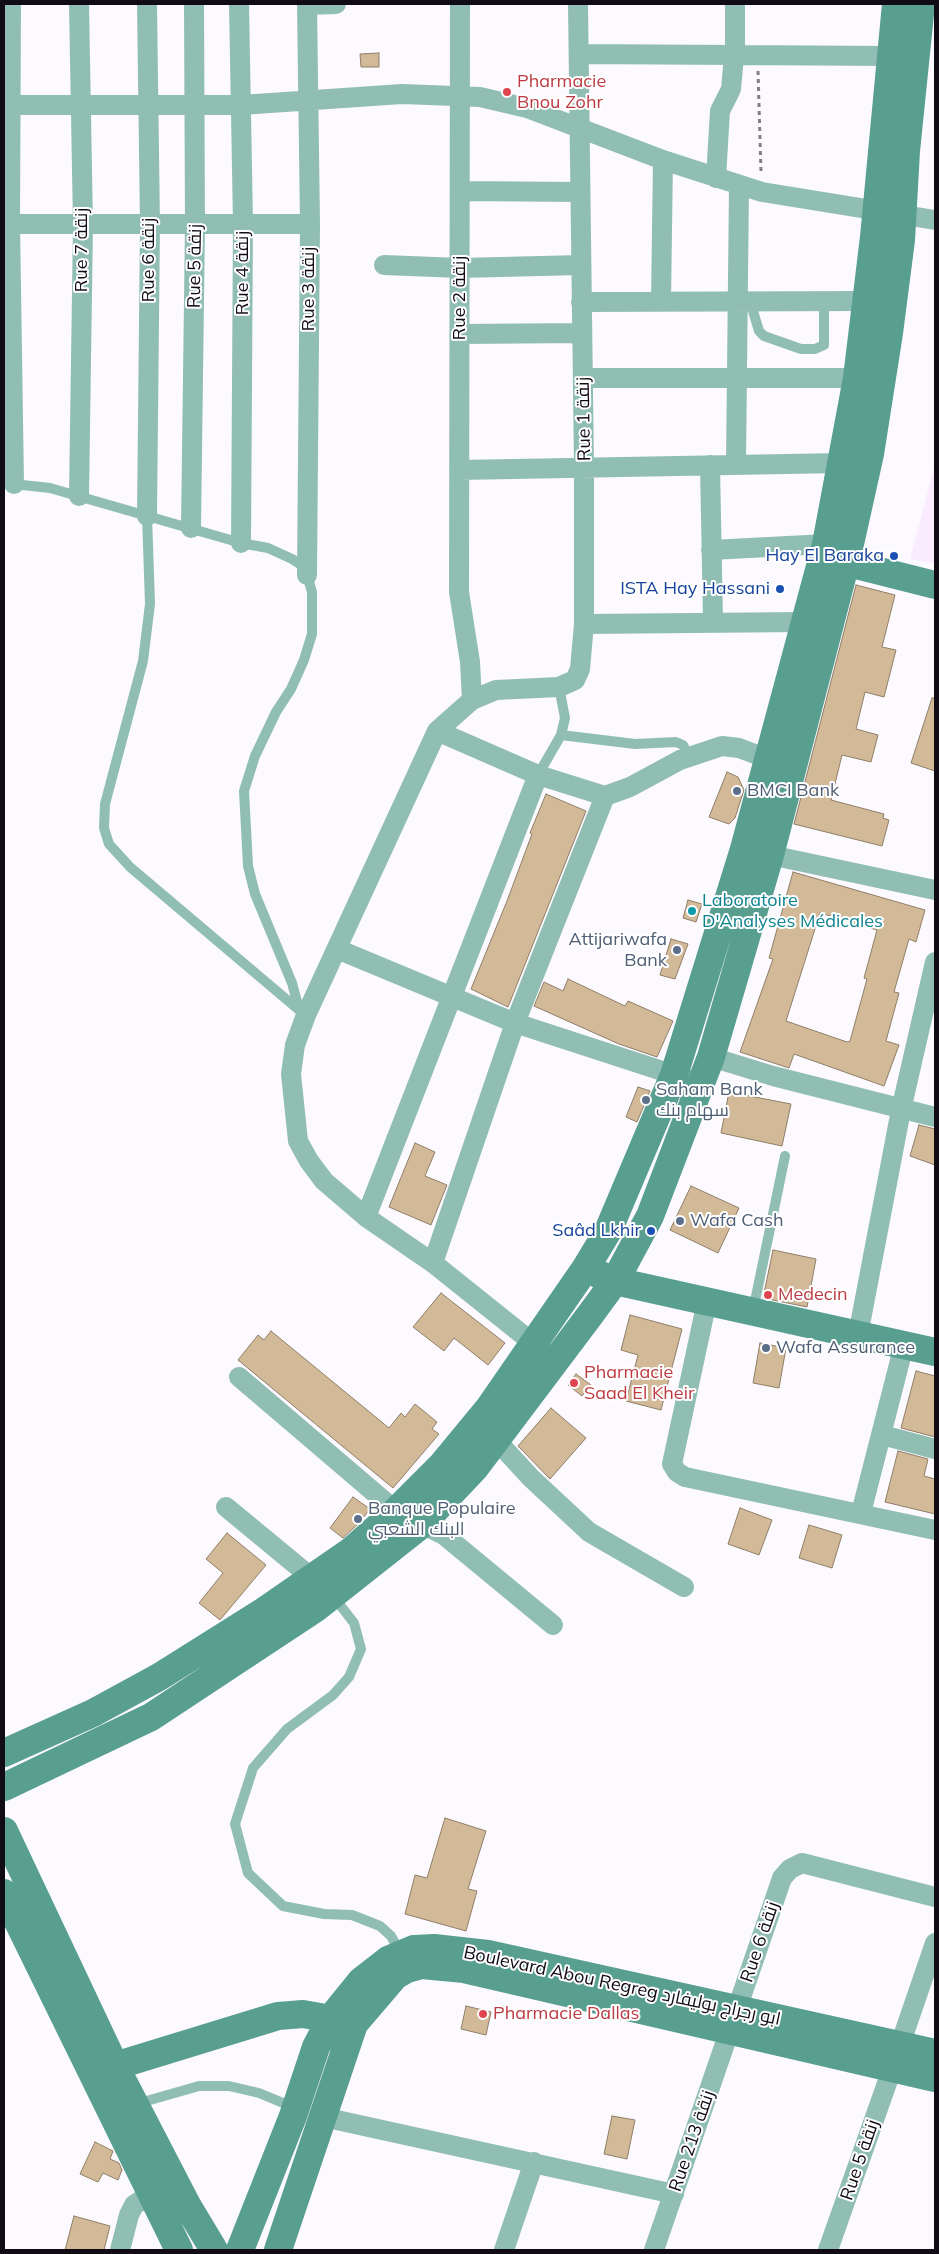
<!DOCTYPE html>
<meta charset="utf-8">
<style>
body{margin:0}
#map{position:relative;width:939px;height:2254px;overflow:hidden;background:#fdfaff;font-family:Mulish,sans-serif}
canvas{display:block}
.frame{position:absolute;inset:0;border:5px solid #110b13;pointer-events:none}
</style>
<div id="map">
<canvas width="939" height="2254"></canvas>
<div class="frame"></div>
</div>
<script>
const g = document.querySelector('canvas').getContext('2d');
g.lineJoin = 'round';
function paint(path, color) {
  g.fillStyle = color;
  g.fill(path, 'evenodd');
}
function shape(rows) {
  const path = new Path2D();
  for (const r of rows) {
    path.moveTo(r[0], r[1]);
    for (let i = 2; i < r.length; i += 2) path.lineTo(r[i], r[i + 1]);
  }
  return path;
}
function strokePath(path, color, width, dash) {
  g.strokeStyle = color;
  g.lineWidth = width;
  g.lineCap = dash ? 'butt' : 'round';
  g.setLineDash(dash || []);
  g.stroke(path);
}
function drawText(font, color, halo, rows, align = 'center') {
  g.font = font + ' Mulish,Cairo,sans-serif';
  g.lineWidth = 4;
  g.setLineDash([]);
  g.textBaseline = 'middle';
  g.strokeStyle = halo;
  g.fillStyle = color;
  for (const [text, x, y, turn = 0] of rows) {
    g.save();
    g.translate(x, y);
    g.rotate((+turn || 0) * Math.PI / 180);
    g.textAlign = isNaN(turn) ? turn : align;
    if (halo) g.strokeText(text, 0, 0);
    g.fillText(text, 0, 0);
    g.restore();
  }
}
paint(shape([
 [935,464,935,564,910,559]
]), '#faebff');
const building = shape([
 [379,53,379,67,361,67,360,54,379,53],
 [856,585,895,595,882,647,896,650,884,697,865,692,856,729,878,735,871,762,842,755,831,800,884,814,883,818,889,820,882,846,794,824,856,585],
 [932,698,935,698,935,771,911,763,932,698],
 [727,772,738,777,744,790,735,818,729,824,709,817,727,772],
 [546,794,586,811,508,1007,471,989,507,901,532,834,530,833,546,794],
 [793,872,925,910,916,942,909,939,894,992,899,993,886,1041,899,1045,884,1086,794,1054,789,1068,740,1052,773,959,769,958,793,872],
 [820,913,877,930,864,978,867,979,850,1041,847,1042,786,1021,820,913],
 [688,900,702,904,696,922,683,918,688,900],
 [671,939,688,944,675,979,660,975,671,939],
 [568,979,625,1006,628,1001,673,1021,657,1057,619,1044,534,1006,544,982,563,991,568,979],
 [638,1087,650,1091,637,1122,626,1117,638,1087],
 [729,1092,791,1104,782,1146,721,1133,729,1092],
 [919,1125,935,1129,935,1165,910,1156,919,1125],
 [415,1143,435,1152,425,1176,447,1185,431,1225,389,1207,415,1143],
 [691,1186,739,1208,718,1253,670,1230,691,1186],
 [773,1250,816,1259,807,1307,763,1298,773,1250],
 [441,1293,505,1343,488,1365,454,1338,444,1351,413,1327,441,1293],
 [630,1315,682,1329,661,1410,626,1401,638,1355,621,1350,630,1315],
 [271,1331,389,1428,401,1413,405,1417,415,1404,437,1422,432,1429,439,1434,393,1488,238,1360,258,1335,264,1340,271,1331],
 [760,1343,786,1348,779,1388,753,1383,760,1343],
 [916,1371,935,1376,935,1437,901,1428,916,1371],
 [576,1374,591,1385,582,1396,568,1385,576,1374],
 [551,1408,586,1438,550,1479,518,1446,551,1408],
 [898,1451,928,1459,924,1476,935,1479,935,1514,885,1502,898,1451],
 [353,1497,370,1509,359,1523,343,1538,330,1528,353,1497],
 [740,1508,772,1520,759,1555,728,1544,740,1508],
 [809,1525,842,1535,832,1568,799,1558,809,1525],
 [227,1533,266,1565,220,1620,199,1603,223,1573,206,1559,227,1533],
 [445,1818,486,1831,468,1889,477,1891,466,1931,405,1914,415,1875,427,1878,445,1818],
 [466,2006,491,2012,486,2035,461,2029,466,2006],
 [612,2116,635,2120,627,2159,604,2154,612,2116],
 [95,2142,113,2151,110,2159,119,2163,122,2170,118,2180,103,2173,98,2182,80,2174,95,2142],
 [74,2216,110,2226,104,2250,65,2250,74,2216]
]);
paint(building, '#d2ba99');
strokePath(building, '#8f7e67', 1);
strokePath(shape([
 [758,71,761,172]
]), '#837e85', 3, [4, 4]);
strokePath(shape([
 [750,301,759,331,764,336,801,349,815,349,824,345,824,301],
 [4,483,50,488,241,543,268,548,292,559,300,564,307,575,312,592,312,634,304,660,291,689,276,712,255,756,244,791,248,866,255,894,292,983,299,1009],
 [147,516,150,604,143,661,105,804,104,828,109,844,130,867,299,1010],
 [561,735,635,744,676,742,683,745,689,757],
 [538,775,561,735,565,718,559,687],
 [753,1311,785,1156],
 [333,1596,354,1623,361,1649,349,1677,333,1695,287,1729,253,1768,235,1824,248,1873,283,1906,324,1914,352,1915,380,1926,391,1936,401,1954],
 [136,2104,199,2086,229,2086,259,2093,295,2108]
]), '#91beb3', 10);
strokePath(shape([
 [11,4,10,223,14,484],
 [147,4,150,225,147,516],
 [239,4,243,223,241,543],
 [460,4,459,592,470,662,472,700],
 [307,5,336,4],
 [579,54,891,56],
 [4,105,241,105,402,94,480,97,527,108,663,160,762,192,935,220],
 [716,178,720,111,731,89,735,45,735,4],
 [460,191,580,192],
 [4,224,310,224],
 [384,265,460,268,581,265],
 [661,301,663,160],
 [581,302,866,301],
 [460,334,582,333],
 [583,378,857,378],
 [736,464,739,186],
 [710,465,713,621],
 [459,470,841,463],
 [79,496,83,225,79,4],
 [191,528,195,224,194,4],
 [711,550,826,544],
 [307,575,310,224,307,4],
 [584,624,804,622],
 [437,731,472,700,496,690,559,687,575,680,580,669,584,624,584,467,578,4],
 [770,855,935,890],
 [337,949,515,1023,687,1079],
 [711,1057,773,1076,935,1117],
 [366,1217,538,775],
 [433,1263,515,1023,605,796],
 [707,1301,672,1464,677,1472,685,1477,935,1530],
 [858,1335,901,1110,935,962],
 [543,1351,433,1263,366,1217,324,1181,309,1161,298,1141,291,1074,295,1045,306,1015,437,731,538,775,605,796,630,787,680,760,722,746,739,748,768,759],
 [239,1377,396,1511,444,1535,553,1625],
 [882,1435,935,1449],
 [496,1440,531,1478,589,1532,684,1587],
 [226,1507,312,1578],
 [861,1513,904,1345],
 [900,2045,935,1943],
 [323,2117,674,2194],
 [120,2250,129,2215,134,2205,151,2194],
 [504,2250,534,2162],
 [654,2250,782,1878,790,1869,802,1863,935,1897],
 [828,2250,892,2069]
]), '#91beb3', 20);
strokePath(shape([
 [828,558,935,585],
 [598,1274,615,1281,935,1352],
 [4,1753,93,1713,159,1677,264,1611,351,1551,396,1511,442,1465,489,1408,585,1269,608,1231,674,1075,744,849,826,544,857,378,874,237,896,4],
 [4,1787,151,1717,316,1608,421,1525,474,1469,590,1315,615,1281,650,1216,711,1057,770,855,846,562,870,454,889,333,901,240,906,151,921,4],
 [4,1831,115,2066,187,2205,214,2250],
 [4,1893,179,2250],
 [115,2066,278,2016,303,2014,348,2022],
 [240,2250,293,2116,316,2047,331,2018,361,1981,388,1960,414,1949,434,1948,488,1954,935,2053],
 [278,2250,354,2024,395,1976,407,1969,422,1965,464,1969,935,2078]
]), '#589f90', 28);
for (const [x, y, r, color] of [
 [507,92,5,"#e0444e"],
 [894,556,5,"#1a4fb4"],
 [780,589,5,"#1a4fb4"],
 [737,791,5,"#5c6f8a"],
 [692,911,5,"#0f9aa8"],
 [677,950,5,"#5c6f8a"],
 [646,1100,5,"#5c6f8a"],
 [680,1221,5,"#5c6f8a"],
 [651,1231,5,"#1a4fb4"],
 [768,1295,5,"#e0444e"],
 [766,1348,5,"#5c6f8a"],
 [574,1383,5,"#e0444e"],
 [358,1519,5,"#5c6f8a"],
 [483,2014,5,"#e0444e"]
]) {
  const dot = new Path2D();
  dot.arc(x, y, r, 0, 2 * Math.PI);
  g.fillStyle = color;
  g.fill(dot);
  strokePath(dot, '#fff', 2);
}
drawText('18px', '#be3a42', '#fff', [
 ["Pharmacie",517,82],
 ["Bnou Zohr",517,103],
 ["Medecin",778,1295],
 ["Pharmacie",584,1373],
 ["Saad El Kheir",584,1394],
 ["Pharmacie Dallas",493,2014]
], 'left');
drawText('18px', '#110b13', '#fff', [
 ["Rue 7 زنقة",82,250,-90],
 ["Rue 6 زنقة",149,260,-90],
 ["Rue 5 زنقة",195,266,-89],
 ["Rue 4 زنقة",243,273,-90],
 ["Rue 3 زنقة",309,289,-90],
 ["Rue 2 زنقة",460,298,-90],
 ["Rue 1 زنقة",584,419,-91],
 ["Rue 6 زنقة",760,1942,-71],
 ["Boulevard Abou Regreg ابو رجراج بوليفارد",622,1986,12],
 ["Rue 213 زنقة",692,2141,-71],
 ["Rue 5 زنقة",860,2160,-71]
]);
drawText('18px', '#164399', '#fff', [
 ["Hay El Baraka",884,556],
 ["ISTA Hay Hassani",770,589],
 ["Saâd Lkhir",641,1231]
], 'right');
drawText('18px', '#4e5e75', '#fff', [
 ["BMCI Bank",747,791],
 ["Attijariwafa",667,940,"right"],
 ["Bank",667,961,"right"],
 ["Saham Bank",656,1090],
 ["سهام بنك",656,1111],
 ["Wafa Cash",690,1221],
 ["Wafa Assurance",776,1348],
 ["Banque Populaire",368,1509],
 ["البنك الشعبي",368,1530]
], 'left');
drawText('18px', '#0d838f', '#fff', [
 ["Laboratoire",702,901],
 ["D'Analyses Médicales",702,922]
], 'left');
</script>
